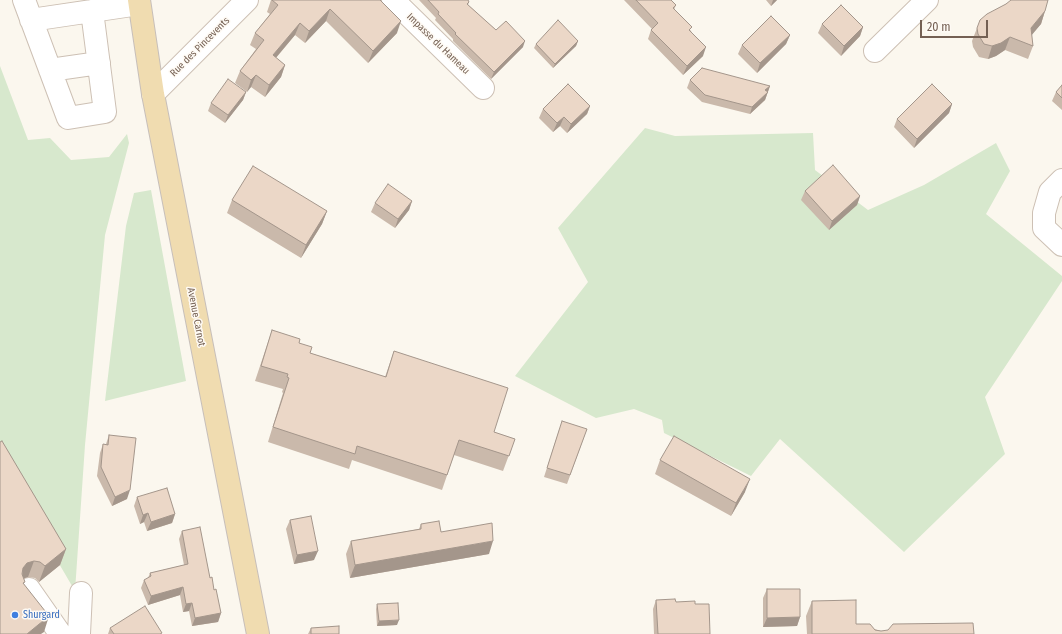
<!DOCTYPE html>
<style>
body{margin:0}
#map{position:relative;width:1062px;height:634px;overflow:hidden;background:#fbf7ee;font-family:"Fira Sans Condensed",sans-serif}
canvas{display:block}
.scale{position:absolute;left:920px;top:20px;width:68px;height:18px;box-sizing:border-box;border:2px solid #746053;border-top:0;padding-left:5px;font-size:12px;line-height:14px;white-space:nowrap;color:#746053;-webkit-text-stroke:3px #fefaf4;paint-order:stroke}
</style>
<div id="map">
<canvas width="1062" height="634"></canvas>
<div class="scale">20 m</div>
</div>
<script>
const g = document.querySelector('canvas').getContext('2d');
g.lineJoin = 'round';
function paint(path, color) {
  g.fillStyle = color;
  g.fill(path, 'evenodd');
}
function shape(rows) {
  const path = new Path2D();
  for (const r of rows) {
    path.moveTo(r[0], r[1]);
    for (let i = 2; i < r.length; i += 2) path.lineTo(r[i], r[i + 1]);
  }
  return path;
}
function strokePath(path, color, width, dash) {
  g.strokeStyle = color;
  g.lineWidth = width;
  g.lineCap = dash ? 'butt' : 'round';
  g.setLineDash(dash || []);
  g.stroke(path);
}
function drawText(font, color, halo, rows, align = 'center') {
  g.font = font + ' "Fira Sans Condensed",sans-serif';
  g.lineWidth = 3;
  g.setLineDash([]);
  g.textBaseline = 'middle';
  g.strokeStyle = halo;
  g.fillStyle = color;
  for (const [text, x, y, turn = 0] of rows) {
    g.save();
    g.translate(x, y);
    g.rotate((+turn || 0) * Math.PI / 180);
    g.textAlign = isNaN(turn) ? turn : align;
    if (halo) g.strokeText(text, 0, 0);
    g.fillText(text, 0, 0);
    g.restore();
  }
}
paint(shape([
 [0,66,28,140,50,138,71,160,109,157,127,134,129,143,105,235,85,445,75,591,0,463],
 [645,128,675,136,813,133,815,170,868,210,924,185,996,143,1010,171,986,214,1062,276,1062,281,985,397,1005,454,904,552,780,439,751,476,664,433,662,420,634,409,596,418,515,376,588,282,558,228],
 [151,190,186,381,105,401,126,226,134,193]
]), '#d7e8cd');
const minor = shape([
 [24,0,68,118,105,112,92,11],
 [393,0,483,88],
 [31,20,139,4],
 [875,51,927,0],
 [50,70,99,63],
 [153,94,247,0],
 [1062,180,1050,192,1044,213,1044,228,1062,245],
 [29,589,59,632,58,634],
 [79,634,81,593]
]);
const major = shape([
 [139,0,153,94,258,634]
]);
strokePath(minor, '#cdc0b4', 24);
strokePath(major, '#c7bfba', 24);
strokePath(minor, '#fff', 22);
strokePath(major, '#f0dcb0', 22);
paint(shape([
 [271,0,380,0,397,33,368,63,326,21,305,43,295,35,276,58,285,65,281,77,265,97,251,87,247,92,235,83,240,71,256,49,250,45,255,33,270,14,267,12],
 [419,0,468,0,469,2,468,5,496,30,523,47,491,79,453,41,453,39,435,20,436,18],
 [624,0,671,0,676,5,674,10,691,31,703,56,683,75,648,39,651,30,652,29],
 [766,0,777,0,771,6],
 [1006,4,1045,11,1041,24,1031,35,1033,46,1028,59,1005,50,996,56,988,59,979,57,973,47,972,41,977,28],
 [822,24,863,27,860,36,841,56,818,33],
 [790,35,786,44,757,73,738,54,742,45],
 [578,41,576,46,553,68,534,48,536,44],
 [690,80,770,86,765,100,750,114,702,102,687,88],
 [1062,85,1062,110,1052,101,1056,92],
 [246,92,243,100,225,123,208,111,211,103],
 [952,104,949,113,914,148,894,127,897,119],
 [590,106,587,114,567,133,560,126,553,132,539,118,543,109],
 [805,191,860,196,857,205,829,230,801,200],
 [232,200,327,211,322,224,301,258,227,213],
 [412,201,409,210,395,228,371,212,375,203],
 [272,330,299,343,310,353,385,377,394,351,494,432,515,439,503,471,454,455,442,490,352,460,349,469,268,442,283,393,282,392,283,389,255,381],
 [587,429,567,484,544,477,559,430],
 [109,435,127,499,112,506,97,476,100,453,103,444,106,444],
 [0,442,66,549,60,565,39,582,35,578,28,577,24,578,24,584,44,632,0,634],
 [660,460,745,492,731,516,655,474],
 [137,497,175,514,172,523,147,531,144,522,140,524,134,506],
 [290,520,314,560,294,564,286,529],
 [421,524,441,532,489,554,350,578,346,554,351,541,419,529],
 [182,531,210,578,221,613,218,622,192,626,189,611,183,612,180,595,148,605,141,588,144,580,148,578,150,573,184,565,179,539],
 [767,589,800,617,797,626,763,627,763,598],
 [656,600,695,604,710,634,654,634,653,609],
 [812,601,856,624,881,631,974,634,807,634,806,616],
 [377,604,397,625,377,626,376,609],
 [110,628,162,634,108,634],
 [311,628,339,634,308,634]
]), '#cab9ab');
paint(shape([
 [773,0,777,0,771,6],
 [330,9,326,21,305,43,309,31],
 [1045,11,1041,24,1026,42,1031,28],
 [401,21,397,33,368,63,373,51],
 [300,23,295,35,268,67,273,55],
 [863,27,860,36,841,56,844,46],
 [790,35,786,44,757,73,760,63],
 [1010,37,1005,50,996,56,988,59,992,46],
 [525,41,523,47,491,79,494,72],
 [578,41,576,46,553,68,555,64],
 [706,47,703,56,683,75,687,66],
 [285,65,281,77,265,97,269,85],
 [256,75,251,87,247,92,251,80],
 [770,86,765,100,750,114,752,107,765,90],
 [246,92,243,100,225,123,228,115],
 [952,104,949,113,914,148,917,139],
 [590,106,587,114,567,133,571,124],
 [564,117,560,126,553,132,557,123],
 [860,196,857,205,829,230,832,221],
 [412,201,409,210,395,228,398,219],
 [327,211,322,224,301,258,306,245],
 [750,479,745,492,731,516,736,503],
 [130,490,127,499,112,506,115,497],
 [148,513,144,522,140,524,143,515],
 [175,514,172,523,147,531,151,522],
 [493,541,489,554,350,578,355,565],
 [66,549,60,565,39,582,45,566],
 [318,551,314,560,294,564,297,555],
 [34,561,28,577,22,579,23,568,27,563],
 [183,587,180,595,148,605,151,596],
 [192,603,189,611,183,612,186,604],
 [221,613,218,622,192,626,195,618],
 [49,616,44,632,41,634,27,634],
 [800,617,797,626,763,627,767,618],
 [399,620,397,625,377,626,379,621]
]), '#a4968b');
const building = shape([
 [272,0,380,0,401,21,373,51,330,9,309,31,300,23,273,55,285,65,269,85,256,75,251,80,240,71,264,40,255,33,278,5,272,0],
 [428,0,468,0,469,2,467,4,496,30,506,21,525,41,494,72,455,34,456,33,438,14,439,12,428,0],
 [636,0,671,0,676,5,673,8,692,27,689,30,706,47,687,66,651,30,658,23,636,0],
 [1011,0,1048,0,1045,11,1031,28,1033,46,1010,37,1001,43,992,46,984,44,978,34,977,28,980,20,987,14,1006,4,1011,0],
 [841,5,863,27,844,46,822,24,841,5],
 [771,16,790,35,760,63,742,45,771,16],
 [558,20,578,41,555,64,536,44,558,20],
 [702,68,770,86,765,90,768,92,752,107,705,95,690,80,702,68],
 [228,79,246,92,228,115,211,103,228,79],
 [568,84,590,106,571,124,564,117,557,123,543,109,568,84],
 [932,84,952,104,917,139,897,119,932,84],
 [1062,85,1062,98,1056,92,1062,85],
 [833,165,860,196,832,221,805,191,833,165],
 [253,166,327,211,306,245,232,200,253,166],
 [388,184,412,201,398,219,375,203,388,184],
 [272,330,300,339,299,343,312,347,310,353,386,377,394,351,508,388,494,432,515,439,509,456,459,440,447,475,357,446,355,454,273,427,289,378,287,377,288,374,261,366,272,330],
 [562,421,587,429,570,475,547,468,562,421],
 [109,435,136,438,130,490,115,497,101,467,103,444,108,445,109,435],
 [674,436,750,479,736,503,660,460,674,436],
 [2,441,66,549,45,566,40,562,34,561,27,563,23,568,22,574,25,582,23,583,49,616,27,634,0,634,0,442,2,441],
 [167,488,175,514,151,522,148,513,143,515,137,497,167,488],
 [311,516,318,551,297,555,290,520,311,516],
 [439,521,441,532,492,523,493,541,355,565,351,541,421,529,421,524,439,521],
 [200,527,210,578,212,577,214,590,216,589,221,613,195,618,192,603,186,604,183,587,151,596,144,580,151,576,150,573,188,564,182,531,200,527],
 [767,589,800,589,800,617,767,618,767,589],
 [675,599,676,602,695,601,695,604,709,604,710,634,658,634,656,600,675,599],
 [856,600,856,624,870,624,875,630,881,631,888,630,893,624,973,623,974,634,812,634,812,601,856,600],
 [398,603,399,620,379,621,377,604,398,603],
 [145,606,162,633,160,634,114,634,110,628,145,606],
 [339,626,339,634,311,634,311,628,339,626]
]);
paint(building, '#ebd7c7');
strokePath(building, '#a4968b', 1);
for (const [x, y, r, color] of [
 [15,615,4,"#3f7fe0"]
]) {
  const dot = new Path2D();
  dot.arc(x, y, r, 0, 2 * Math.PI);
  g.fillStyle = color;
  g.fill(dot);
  strokePath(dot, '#fefaf4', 1.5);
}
drawText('10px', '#746053', '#fefaf4', [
 ["Impasse du Hameau",438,44,44],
 ["Rue des Pincevents",200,47,-45],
 ["Avenue Carnot",196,317,79]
]);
drawText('10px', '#366cbe', '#fefaf4', [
 ["Shurgard",23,615]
], 'left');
</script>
